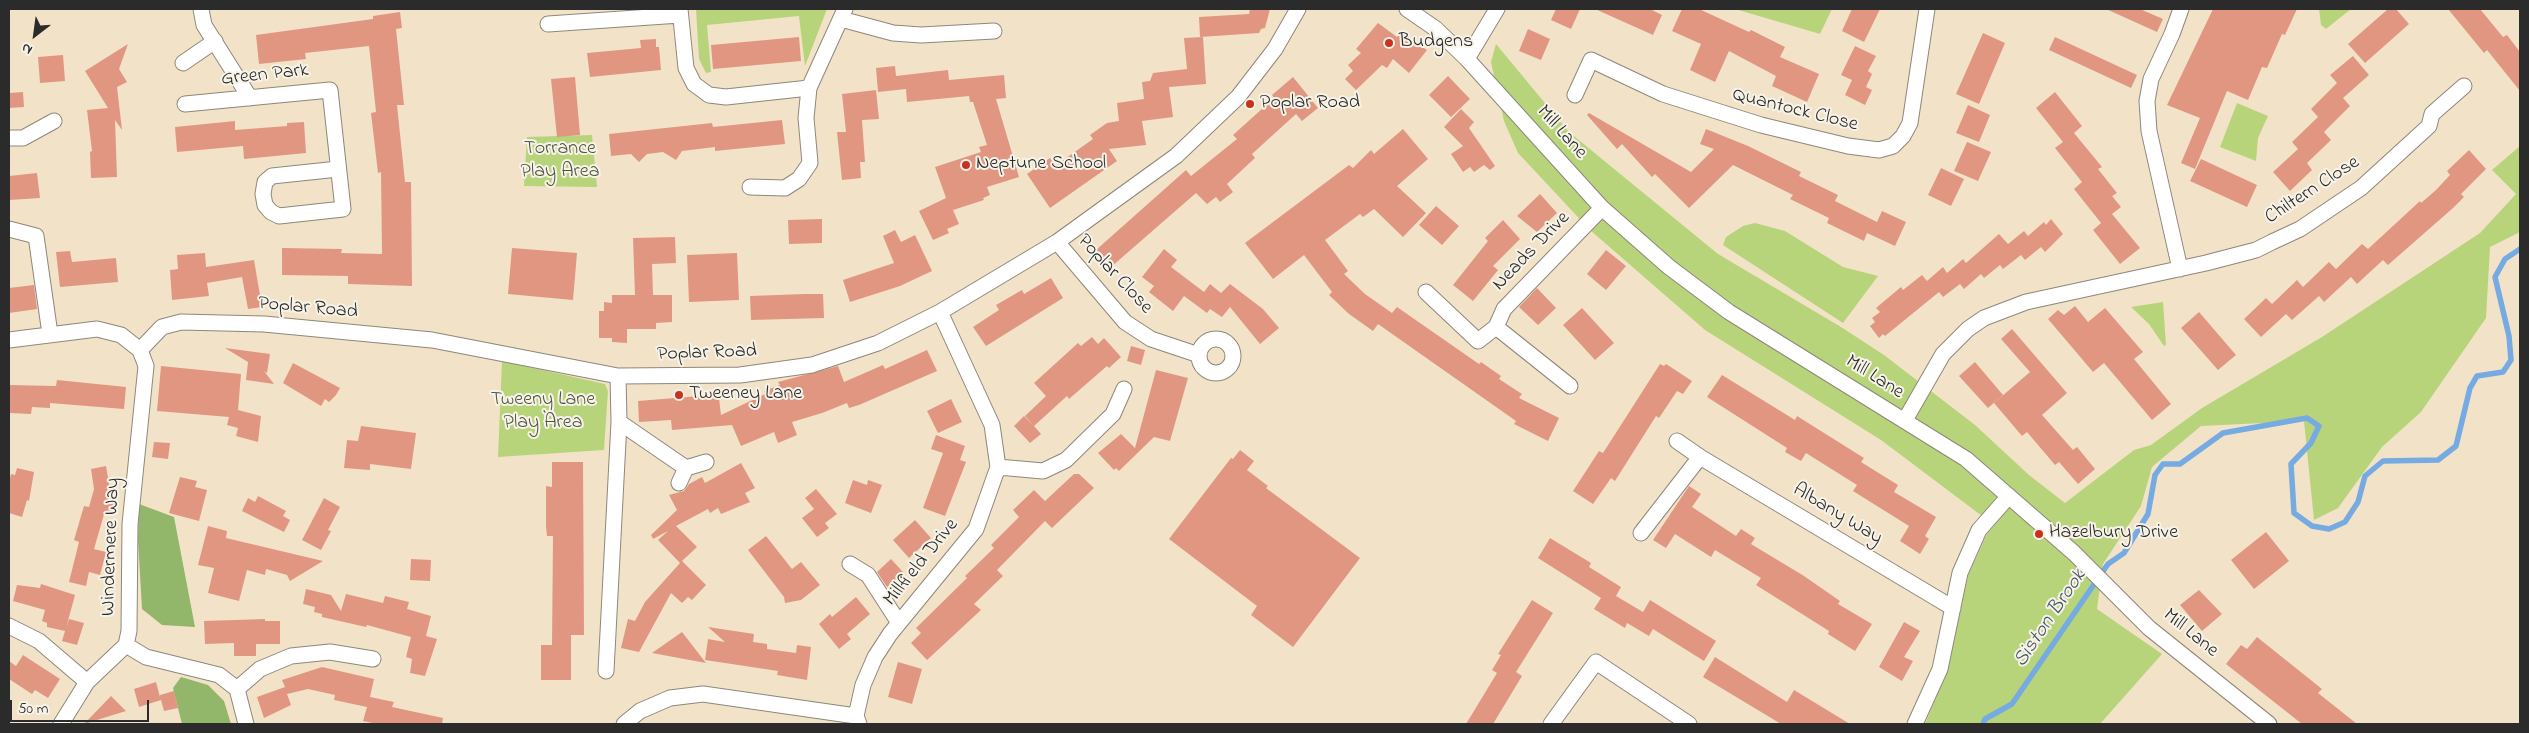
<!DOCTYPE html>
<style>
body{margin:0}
#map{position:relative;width:2529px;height:733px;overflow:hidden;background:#f2e3c8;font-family:"Indie Flower",sans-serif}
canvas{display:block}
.frame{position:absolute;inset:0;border:10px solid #2b2b2b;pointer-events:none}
.north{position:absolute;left:10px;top:10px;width:50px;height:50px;-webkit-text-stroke:4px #f7f3e8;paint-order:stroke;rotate:210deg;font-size:14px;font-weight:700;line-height:20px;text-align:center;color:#2b2b2b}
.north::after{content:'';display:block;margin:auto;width:18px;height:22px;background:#2b2b2b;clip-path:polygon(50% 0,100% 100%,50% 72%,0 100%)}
.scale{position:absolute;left:10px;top:700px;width:139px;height:22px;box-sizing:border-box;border:2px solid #2b2b2b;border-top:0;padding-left:6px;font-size:15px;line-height:18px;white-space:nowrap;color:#2b2b2b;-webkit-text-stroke:4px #f7f3e8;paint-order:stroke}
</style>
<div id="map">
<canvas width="2529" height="733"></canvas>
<div class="frame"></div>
<div class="north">N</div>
<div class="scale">50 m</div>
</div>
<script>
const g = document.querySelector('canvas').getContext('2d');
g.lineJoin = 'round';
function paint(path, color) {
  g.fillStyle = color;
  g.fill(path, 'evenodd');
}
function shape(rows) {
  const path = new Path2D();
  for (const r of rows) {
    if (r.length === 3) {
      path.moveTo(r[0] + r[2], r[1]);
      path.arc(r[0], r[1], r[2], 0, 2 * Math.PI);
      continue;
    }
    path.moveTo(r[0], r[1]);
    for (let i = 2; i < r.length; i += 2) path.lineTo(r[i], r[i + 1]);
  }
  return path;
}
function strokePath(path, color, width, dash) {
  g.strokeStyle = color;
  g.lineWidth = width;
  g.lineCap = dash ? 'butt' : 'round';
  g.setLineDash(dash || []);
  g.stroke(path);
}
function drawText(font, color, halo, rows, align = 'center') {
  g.font = font + ' "Indie Flower",sans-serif';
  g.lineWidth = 4;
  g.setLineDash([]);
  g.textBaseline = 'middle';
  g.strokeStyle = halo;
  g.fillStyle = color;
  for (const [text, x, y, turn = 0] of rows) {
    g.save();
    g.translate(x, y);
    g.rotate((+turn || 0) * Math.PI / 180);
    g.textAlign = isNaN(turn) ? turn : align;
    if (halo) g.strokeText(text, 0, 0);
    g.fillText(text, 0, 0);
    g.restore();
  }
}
paint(shape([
 [696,9,827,9,805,66,799,16,707,25,711,72,706,73,699,59],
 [1735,9,1832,9,1820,34],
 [2319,9,2351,9,2326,29,2321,25],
 [1496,44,1569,132,1718,254,1841,327,1884,355,1975,425,2029,475,2065,503,2134,450,2151,445,2202,408,2322,337,2480,233,2516,194,2492,170,2520,146,2520,232,2490,247,2486,318,2421,412,2382,447,2338,508,2314,520,2304,421,2201,426,2152,467,2141,506,2103,564,2097,609,2162,654,2100,724,1925,724,1947,672,1968,576,1987,534,1994,525,1881,440,1705,330,1590,230,1518,153,1504,121,1491,62],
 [2237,103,2268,116,2258,138,2256,161,2220,147],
 [592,135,597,187,524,186,527,137],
 [1755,223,1785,231,1843,267,1878,276,1843,323,1723,245,1726,237,1743,226],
 [2163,302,2166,345,2164,346,2149,324,2131,307],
 [502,361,605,384,608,391,604,450,498,457]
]), '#b8d47a');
paint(shape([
 [139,504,174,517,195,627,162,625,142,609,138,539],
 [181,677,208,685,224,701,231,724,182,724,173,688]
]), '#92b66a');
strokePath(shape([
 [1983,724,1985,719,2012,704,2108,564,2124,553,2148,514,2155,475,2163,464,2180,464,2223,433,2307,418,2319,426,2311,443,2291,464,2294,513,2312,526,2329,529,2345,522,2358,502,2365,476,2383,461,2438,460,2456,446,2470,388,2477,376,2503,372,2511,360,2509,336,2495,277,2505,259,2520,249]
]), '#75aae2', 5.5);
paint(shape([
 [1250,9,1270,9,1265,28,1261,29,1259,33,1200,37,1199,17,1249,14],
 [1556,9,1580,9,1571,29,1551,20],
 [1595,9,1650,9,1662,15,1653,35],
 [1682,9,1699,9,1749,32,1751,30,1785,47,1780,57,1819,74,1807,102,1772,86,1776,76,1729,51,1715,82,1690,70,1701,44,1672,31],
 [1852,9,1880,9,1864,42,1842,31],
 [2106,9,2140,9,2163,19,2157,32],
 [2213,9,2297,9,2285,35,2282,34,2267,68,2262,67,2248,100,2227,91,2195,169,2181,163,2200,118,2167,105],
 [2388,9,2396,9,2409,24,2365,63,2348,44],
 [2448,9,2480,9,2503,37,2507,35,2520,52,2520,91,2487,50,2484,53],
 [400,12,402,28,396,29,404,105,397,105,405,182,411,182,412,286,348,284,348,276,282,275,282,248,342,249,341,253,382,254,381,172,378,173,371,113,376,112,369,46,305,53,306,59,259,64,256,35,373,19,373,16],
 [1378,23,1397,37,1400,33,1427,50,1409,73,1393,59,1387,68,1382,65,1356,90,1345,79,1353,71,1348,65,1361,53,1356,49],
 [1528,29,1550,39,1541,60,1519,51],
 [1983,33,2005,43,1979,104,1956,94],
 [799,37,801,61,713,69,711,45],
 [1203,37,1206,84,1169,87,1173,117,1142,121,1146,145,1109,149,1117,161,1050,208,1027,174,1050,158,1055,166,1093,139,1090,135,1107,123,1119,121,1117,103,1144,99,1142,82,1150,81,1153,73,1187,69,1184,38],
 [2055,37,2137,75,2131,88,2049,50],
 [656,39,656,47,659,47,661,70,590,77,587,53,641,48,640,40],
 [128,44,119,69,127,82,117,87,122,130,115,120,117,177,91,178,90,152,92,151,87,110,108,108,85,71],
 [1855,46,1876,56,1868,71,1872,74,1866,87,1872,90,1865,105,1845,95,1852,80,1841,75],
 [63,55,65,81,40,83,38,57],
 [2353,56,2369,75,2343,98,2350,106,2324,132,2331,140,2307,163,2312,170,2290,191,2273,172,2298,149,2292,142,2318,117,2311,109,2337,83,2330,75],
 [895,66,896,76,948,70,949,80,1004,75,1006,98,996,99,1019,177,987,187,990,195,983,198,984,200,953,210,959,224,947,229,949,233,933,240,919,211,946,198,935,167,981,152,979,147,987,145,973,102,970,102,969,96,907,102,906,89,878,92,876,68],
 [1448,76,1470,99,1451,117,1429,95],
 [575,77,580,135,557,137,551,79],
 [1293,77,1318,108,1302,121,1296,114,1252,154,1255,158,1227,184,1233,192,1220,202,1216,197,1207,204,1196,193,1111,267,1096,250,1186,170,1191,176,1237,139,1233,135,1274,98,1272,95],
 [876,90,879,119,862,120,865,162,860,162,861,178,842,180,837,132,846,132,842,94],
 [23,92,24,107,9,108,9,93],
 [2055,92,2082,126,2074,133,2102,167,2098,169,2117,193,2112,196,2121,207,2112,214,2140,248,2120,264,2093,230,2101,223,2074,189,2082,182,2055,148,2063,142,2036,108],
 [1968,105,1990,115,1979,142,1956,133],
 [1461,109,1474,122,1469,128,1495,166,1490,170,1484,165,1474,172,1470,167,1463,172,1451,154,1463,146,1444,127],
 [1589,113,1691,172,1714,149,1700,144,1706,129,1748,146,1801,172,1799,176,1838,195,1835,201,1877,222,1882,211,1906,222,1895,246,1867,233,1864,241,1827,223,1829,218,1790,199,1793,195,1733,165,1689,208,1655,174,1652,177,1622,144,1617,149,1587,115],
 [782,120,785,144,715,151,715,147,682,151,676,160,663,152,647,154,639,162,631,154,611,156,609,134,712,123,713,127],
 [235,121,235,130,287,126,287,123,304,122,306,153,244,159,243,146,177,152,175,127],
 [1403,129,1428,159,1397,186,1426,213,1403,237,1374,209,1363,217,1360,214,1325,240,1348,271,1344,274,1365,294,1392,313,1397,307,1479,364,1481,362,1501,376,1499,379,1522,394,1519,398,1559,418,1548,441,1514,424,1516,421,1378,324,1373,331,1349,314,1329,295,1332,292,1304,255,1273,279,1245,243,1349,165,1353,168,1371,150,1374,154],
 [1967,142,1991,152,1978,181,1954,171],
 [2469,150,2486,169,2461,194,2464,197,2453,208,2388,265,2383,260,2357,284,2351,277,2324,302,2319,296,2292,320,2286,314,2261,337,2244,319,2266,298,2272,304,2297,280,2303,287,2329,262,2336,269,2362,244,2368,249,2420,201,2421,203,2436,190,2450,175,2447,171],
 [2201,159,2257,185,2247,207,2190,181],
 [1941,168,1964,179,1951,206,1928,195],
 [37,173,40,198,9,200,9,176],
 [1540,194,1557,213,1537,232,1517,216],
 [1436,206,1459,226,1442,245,1419,225],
 [822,219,822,243,789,244,788,220],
 [2051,219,2063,234,2045,252,2041,247,2025,260,2021,255,2003,269,2000,265,1984,278,1981,274,1964,289,1960,284,1943,297,1939,292,1885,336,1883,334,1879,338,1870,326,1875,322,1872,318,1880,312,1876,308,1901,287,1903,290,1922,275,1927,281,1943,267,1947,273,1963,259,1966,263,1999,234,2008,244,2024,231,2028,236,2044,222,2046,225],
 [1503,220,1520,239,1493,266,1498,270,1473,301,1453,285,1488,241,1485,238],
 [895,230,901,242,915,235,932,271,900,286,850,302,843,280,894,263,883,236],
 [675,237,676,263,652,264,653,295,672,295,672,322,656,323,656,329,627,329,627,343,612,342,612,338,599,338,599,311,604,311,604,302,612,303,612,295,635,295,633,238],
 [512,248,577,253,573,300,508,294],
 [1164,249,1177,260,1171,267,1204,292,1210,284,1221,293,1230,284,1263,309,1279,328,1260,344,1230,307,1222,317,1210,309,1207,313,1184,296,1173,311,1149,292,1154,286,1142,277],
 [1606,250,1626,266,1606,290,1587,274],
 [70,251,72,262,116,258,118,282,60,287,56,252],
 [205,253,206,267,254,260,262,307,248,309,242,277,207,283,209,296,172,300,170,270,178,269,177,255],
 [737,253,739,300,689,302,687,255],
 [1051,278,1063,298,986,346,973,327,999,310,996,305,1022,290,1024,294],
 [34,285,37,309,9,313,9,288],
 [1537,288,1556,308,1538,325,1519,307],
 [805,294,823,294,824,318,751,320,750,296],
 [2075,306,2088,322,2105,308,2143,352,2134,359,2171,404,2152,420,2104,363,2093,372,2048,319,2058,310,2064,315],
 [1582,308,1614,343,1595,360,1563,325],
 [2199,312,2236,355,2218,370,2181,328],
 [2012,329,2067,393,2042,415,2073,450,2077,447,2095,469,2078,484,2059,462,2055,465,2027,432,2022,436,1994,403,2030,372,2001,339],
 [1092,337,1098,344,1104,338,1121,357,1109,368,1107,366,1069,399,1067,396,1034,426,1041,434,1030,443,1014,426,1024,416,1033,425,1025,416,1046,396,1034,383,1078,343,1081,346],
 [1131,346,1145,350,1141,365,1127,361],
 [225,348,270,354,267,373,264,371,274,384,246,380,248,362],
 [927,350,937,371,859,405,849,408,847,403,822,413,792,422,797,435,778,443,774,432,741,446,732,425,672,430,671,420,639,422,638,401,712,395,712,398,719,398,721,415,765,394,764,391,780,385,778,382,838,366,844,382,883,365,885,369],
 [1975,362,2003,395,1988,408,1959,376],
 [293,363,340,388,336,395,329,402,325,399,321,406,283,383],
 [1660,364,1664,366,1666,364,1692,381,1683,394,1677,391,1659,418,1656,416,1615,481,1611,478,1593,504,1573,491,1599,451,1603,453],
 [161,366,241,374,238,410,261,416,258,442,236,436,238,428,227,425,229,417,157,411],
 [1156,370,1188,378,1170,441,1154,437,1119,471,1116,468,1114,470,1098,453,1121,434,1135,448],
 [1722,375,1795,420,1797,416,1864,458,1861,462,1898,485,1894,492,1936,517,1925,536,1929,539,1920,554,1900,541,1909,526,1853,491,1857,485,1806,453,1801,461,1785,452,1787,448,1707,397],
 [57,380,126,387,124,409,50,403,50,408,32,407,31,414,9,413,9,385,56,386],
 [951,399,962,422,938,433,927,411],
 [361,426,416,433,411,469,370,464,370,470,344,468,347,440,358,441],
 [936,435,965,446,960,460,966,462,945,516,923,508,943,453,931,449],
 [154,442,170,443,168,459,152,457],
 [1240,450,1254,461,1247,470,1268,486,1266,488,1360,558,1293,647,1251,615,1257,606,1169,539,1231,458,1233,459],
 [552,462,583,462,584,635,571,635,571,680,541,680,541,645,552,645,553,536,547,536,546,526,546,486,552,487],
 [741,463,755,488,745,493,750,502,721,514,718,508,710,513,708,509,676,526,697,547,682,561,706,585,692,600,688,597,682,603,671,593,639,652,621,648,628,619,635,621,645,602,680,563,658,540,668,531,653,539,651,535,677,510,669,495,684,491,689,484,702,477,705,483],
 [106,466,110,490,117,492,111,513,105,511,94,549,106,552,100,575,89,572,86,586,69,582,79,542,74,540,84,506,89,507,94,489,91,469],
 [17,468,34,472,29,501,27,500,22,517,9,513,9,483,11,474,15,475],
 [1074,474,1079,474,1094,488,1052,528,1045,521,997,570,1003,576,974,604,981,610,927,660,911,643,921,633,916,628,967,578,965,576,994,548,991,545,1019,517,1013,510,1034,490,1045,501],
 [180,477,197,481,195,487,207,490,199,521,169,513],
 [853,480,867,485,868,480,882,485,871,513,845,503],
 [1689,486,1701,494,1692,507,1736,536,1741,529,1755,538,1751,544,1804,576,1840,601,1838,604,1872,624,1855,651,1828,634,1829,631,1756,585,1761,578,1715,550,1711,557,1675,534,1666,548,1653,540],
 [816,489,837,514,825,523,829,528,817,537,802,518,814,509,805,498],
 [258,496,286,511,283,516,290,520,284,532,242,511,248,498,255,502],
 [324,498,340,507,328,530,331,531,321,550,302,540],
 [915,520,931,538,909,558,893,540],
 [208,526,227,531,226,538,323,561,290,581,287,575,266,569,265,575,247,570,239,601,208,593,214,568,198,565],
 [2266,532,2289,561,2254,589,2231,560],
 [766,536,792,569,801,562,820,585,801,600,785,603,784,597,748,550],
 [1550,538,1591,563,1589,567,1621,587,1616,596,1643,612,1650,600,1716,641,1704,661,1653,629,1649,636,1627,623,1625,628,1594,609,1601,598,1538,558],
 [411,559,431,560,430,581,410,580],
 [891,559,903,572,887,587,877,572],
 [41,584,75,595,66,628,69,619,84,623,77,645,62,641,65,631,47,627,47,623,42,621,45,610,13,601,17,585,40,588],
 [306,589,331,595,341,611,346,594,383,603,385,596,409,602,407,609,431,616,426,636,437,639,425,676,410,673,412,659,406,657,411,637,367,625,366,627,322,617,322,614,314,612,315,607,303,604],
 [2199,590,2222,614,2202,631,2180,605],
 [856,597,870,614,847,634,851,639,839,649,819,624,830,614,832,617],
 [1532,600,1553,613,1516,672,1522,676,1493,724,1466,724,1497,673,1492,670,1501,655,1498,654],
 [265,619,265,621,280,621,280,644,256,644,256,656,234,656,234,643,205,644,204,621],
 [1904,622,1920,631,1904,657,1913,661,1902,681,1879,667],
 [708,627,754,634,753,642,767,644,767,649,796,653,797,645,811,647,807,680,777,675,778,671,705,660,708,639,725,642],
 [682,632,706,663,652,653],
 [2257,637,2322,689,2318,693,2357,724,2302,724,2226,664,2241,645,2247,649],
 [23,655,60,679,48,698,35,690,32,694,9,679,9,661,16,666],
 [1715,657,1787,702,1794,690,1850,724,1781,724,1703,677],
 [898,662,922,669,912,704,888,697],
 [322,667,374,679,370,697,394,702,392,707,443,718,442,724,377,724,363,721,367,707,334,700,335,695,308,689,287,694,291,705,264,718,257,697,285,687,282,680],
 [156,682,160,697,160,695,174,691,178,708,164,711,161,700,139,707,134,689],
 [111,696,126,711,84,724]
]), '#e19682');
const minor = shape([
 [201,9,204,25,250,98],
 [680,9,686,68,694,84,709,95,726,97,809,88],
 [1407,9,1436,29,1467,59,1602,208,1669,267,1729,312,1966,459,2074,553,2149,628,2269,724],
 [841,19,893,33,921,35,994,31],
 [548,24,680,15],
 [1467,59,1497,9],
 [183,63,215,41],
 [1575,95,1591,60,1663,94,1761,125,1848,146,1879,150,1893,146,1903,136,1910,123,1927,9],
 [185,104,330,90,343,209,279,216,271,212,265,205,263,194,265,182,272,176,338,169],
 [9,138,23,138,54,121],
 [750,187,785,188,799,179,810,163,806,118,809,88,845,9],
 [9,229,36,236,50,334],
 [1057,242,1125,322,1151,339,1199,355],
 [2180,269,2149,131,2147,101,2151,79,2172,34,2181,9],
 [1426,292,1478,341,1496,327],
 [1216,356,17],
 [9,340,97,329,121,335,140,350],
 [140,350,162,327,181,322,264,324,432,340,618,376,740,375,812,365,878,343,940,312,1057,242,1176,156,1238,97,1275,49,1298,9],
 [1570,386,1496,327,1504,309,1602,208],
 [1905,420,1943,354,1968,329,1984,318,2026,302,2206,263,2256,250,2272,242,2300,229,2361,188,2429,126,2432,114,2464,86],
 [619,422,686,468],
 [1677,441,1700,457,1953,608],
 [998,467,1043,471,1066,460,1113,414,1124,389],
 [679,483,686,468,706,462],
 [1641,533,1700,457],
 [850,564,868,575,899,623],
 [9,626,39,641,87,682],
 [126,645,146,657,219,675,237,689,246,724],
 [606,671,619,422,618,376],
 [237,689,260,669,291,656,330,652,373,659],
 [61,724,87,682,126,645,129,631,130,524,146,366,140,350],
 [624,724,640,711,670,698,703,694,856,716],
 [859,724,856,716,863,685,875,657,890,634,976,529,998,467,992,425,940,312],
 [1551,724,1596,662,1689,724],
 [1915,724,1940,669,1960,573,1979,530,2009,496]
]);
strokePath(minor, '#8e877a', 17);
strokePath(minor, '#fff', 15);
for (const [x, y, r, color] of [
 [1389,43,5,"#c8321e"],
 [1250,104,5,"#c8321e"],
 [966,165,5,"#c8321e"],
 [679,395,5,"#c8321e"],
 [2039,534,5,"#c8321e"]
]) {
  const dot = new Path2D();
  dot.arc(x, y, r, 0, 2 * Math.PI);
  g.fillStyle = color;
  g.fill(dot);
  strokePath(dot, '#f7f3e8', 2);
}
drawText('20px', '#2b2b2b', '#f7f3e8', [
 ["Budgens",1399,43],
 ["Poplar Road",1260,104],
 ["Neptune School",976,165],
 ["Tweeney Lane",689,395],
 ["Hazelbury Drive",2049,534]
], 'left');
drawText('20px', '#2b2b2b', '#f7f3e8', [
 ["Green Park",265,76,-6],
 ["Quantock Close",1795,111,14],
 ["Mill Lane",1561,133,48],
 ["Chiltern Close",2313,191,-33],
 ["Neads Drive",1532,252,-46],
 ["Poplar Close",1114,275,47],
 ["Poplar Road",308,309,5],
 ["Poplar Road",707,354,-2],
 ["Mill Lane",1874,378,32],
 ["Albany Way",1837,515,31],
 ["Windermere Way",112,547,-88],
 ["Millfield Drive",922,563,-51],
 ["Mill Lane",2190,634,39]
]);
drawText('20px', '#4e553f', '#f7f3e8', [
 ["Torrance",560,150],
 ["Play Area",560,173],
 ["Tweeny Lane",543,401],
 ["Play Area",543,424]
]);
drawText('italic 21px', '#45576b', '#f7f3e8', [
 ["Siston Brook",2051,619,-56]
]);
</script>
